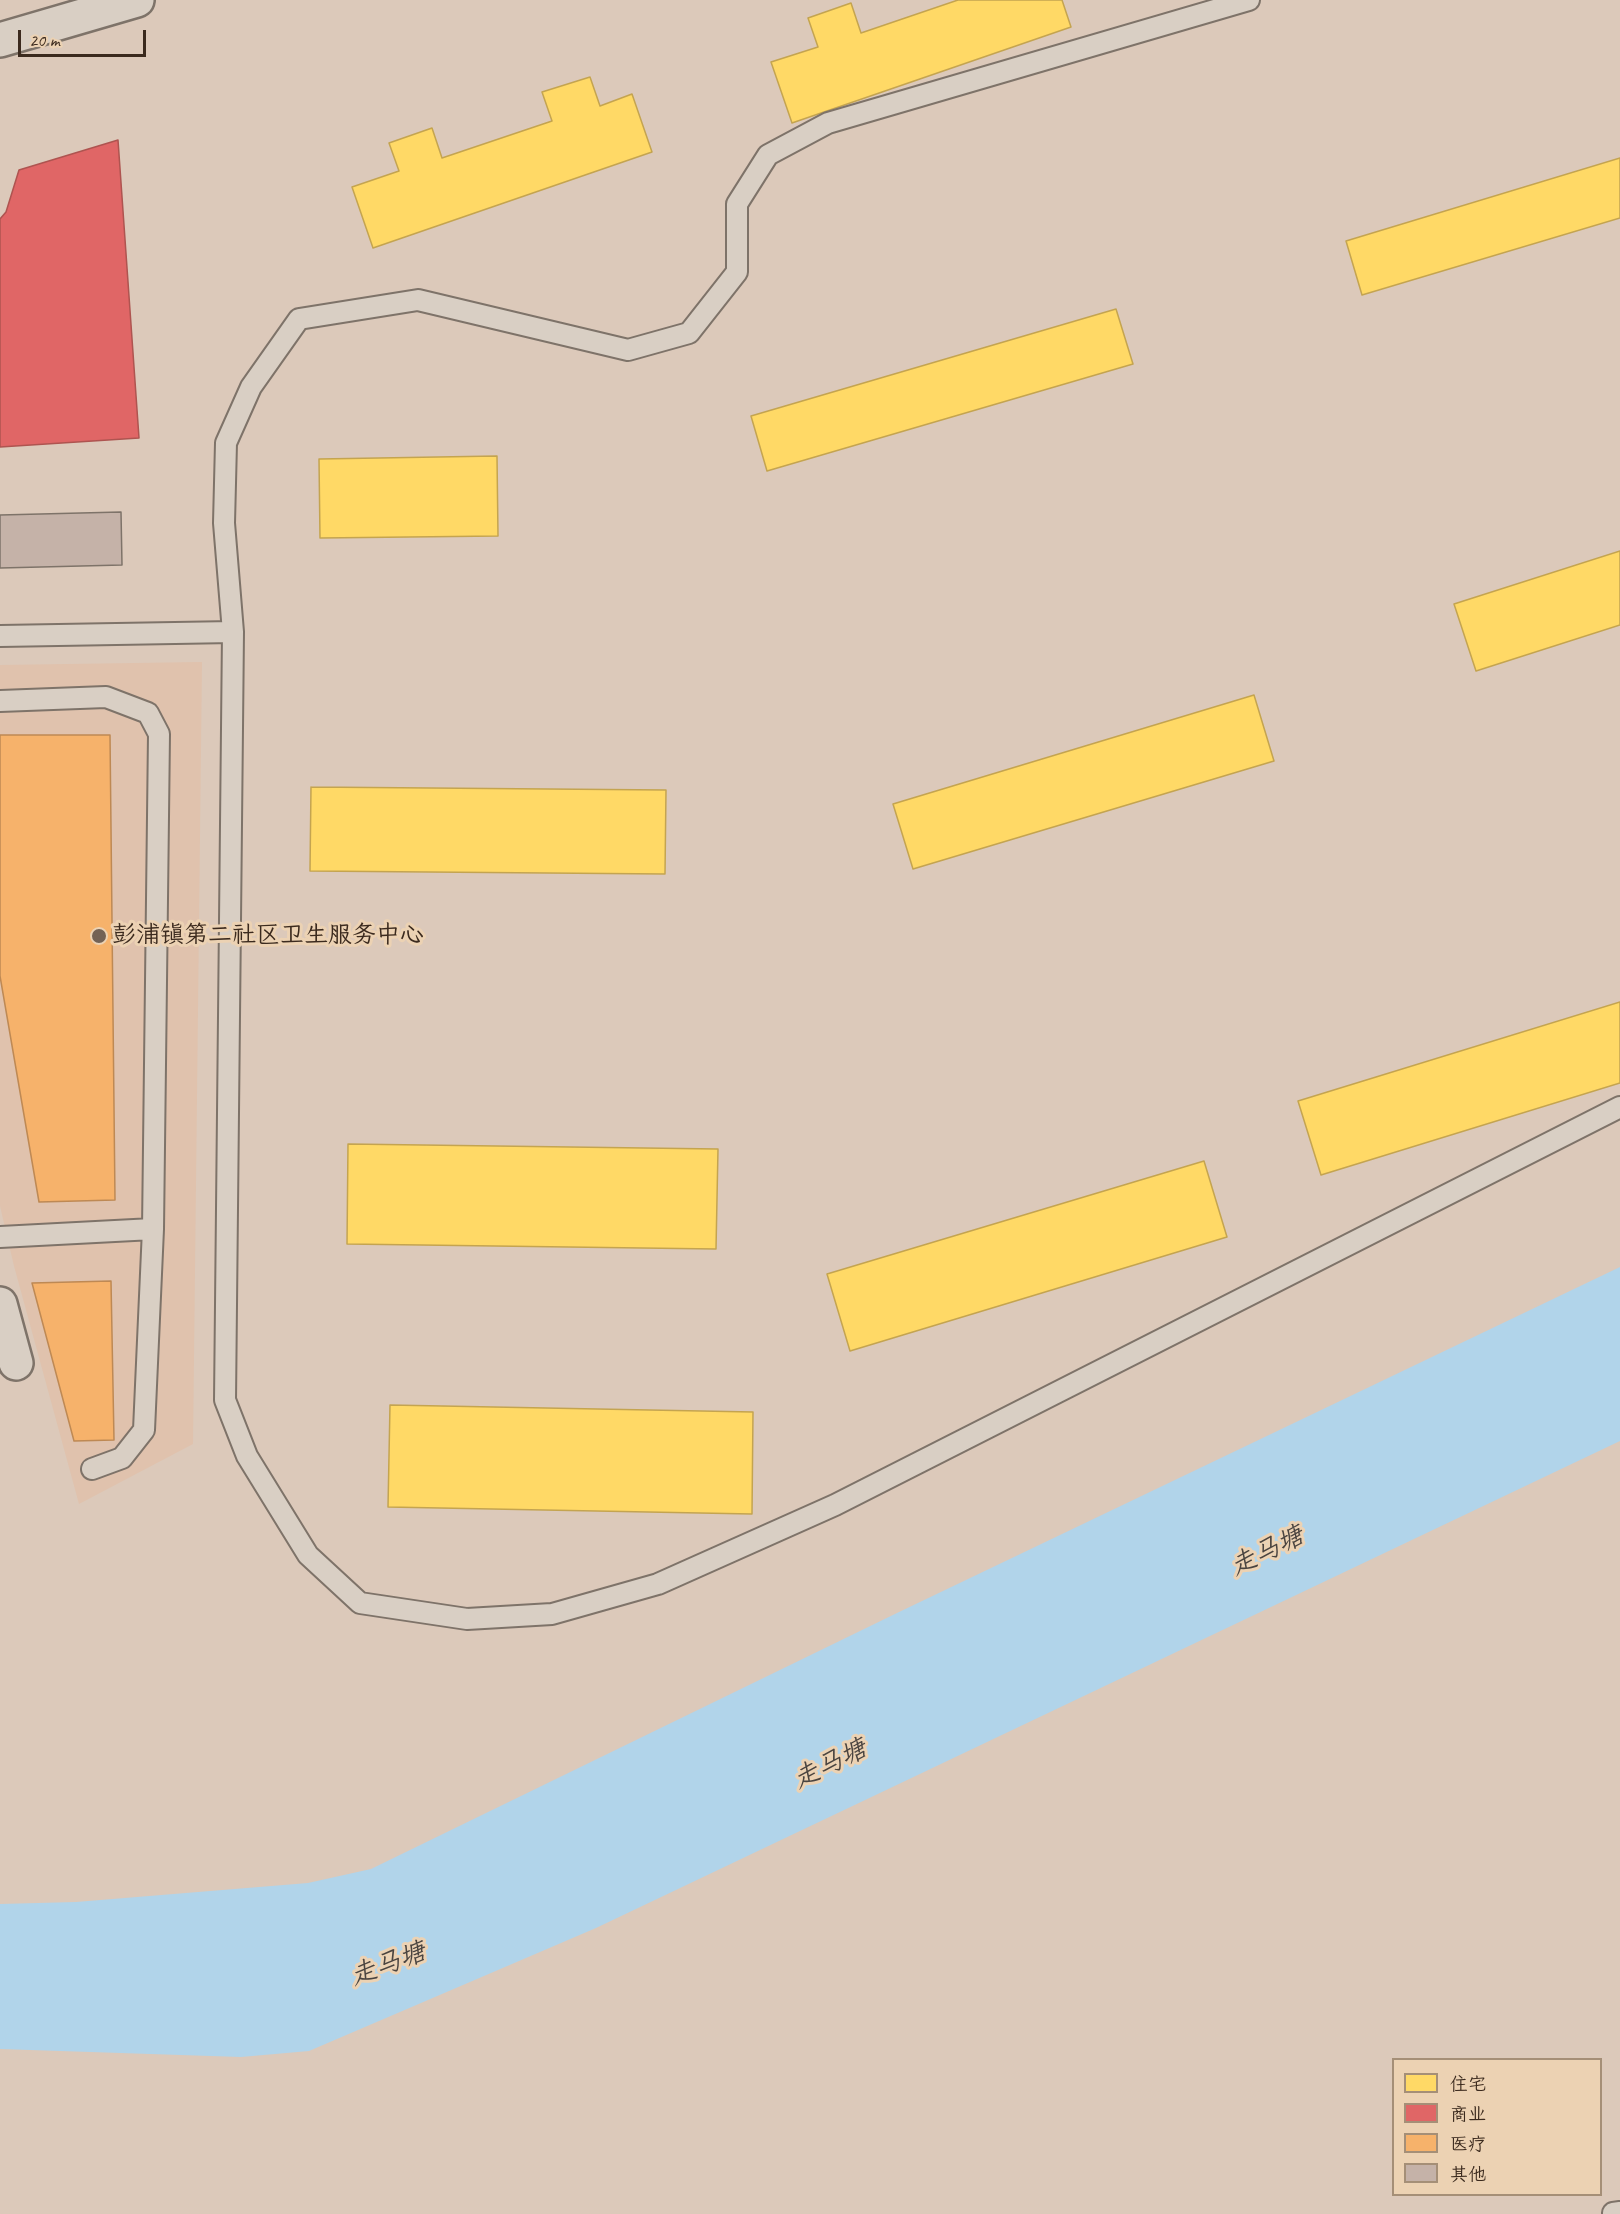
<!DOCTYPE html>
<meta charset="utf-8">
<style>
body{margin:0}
#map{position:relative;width:1620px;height:2214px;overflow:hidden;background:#dcc9ba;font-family:Caveat,"LXGW WenKai TC",sans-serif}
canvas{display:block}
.legend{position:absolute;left:1392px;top:2058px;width:210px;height:138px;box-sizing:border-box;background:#ecd2b3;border:2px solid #a58f77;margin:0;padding:8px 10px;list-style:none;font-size:18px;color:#3b2a1e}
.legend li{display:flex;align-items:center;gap:12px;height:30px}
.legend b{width:30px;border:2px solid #a58f77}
.scale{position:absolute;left:18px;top:30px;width:128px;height:27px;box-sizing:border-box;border:3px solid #3b2a1e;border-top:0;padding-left:8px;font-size:18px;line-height:21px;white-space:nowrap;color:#3b2a1e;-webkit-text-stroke:4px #ecd2b3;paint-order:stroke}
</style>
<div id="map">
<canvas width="1620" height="2214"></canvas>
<ul class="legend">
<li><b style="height:16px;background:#ffd966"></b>住宅</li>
<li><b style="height:16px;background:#e06666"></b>商业</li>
<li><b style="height:16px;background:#f6b26b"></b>医疗</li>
<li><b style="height:16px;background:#c5b2a8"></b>其他</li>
</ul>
<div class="scale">20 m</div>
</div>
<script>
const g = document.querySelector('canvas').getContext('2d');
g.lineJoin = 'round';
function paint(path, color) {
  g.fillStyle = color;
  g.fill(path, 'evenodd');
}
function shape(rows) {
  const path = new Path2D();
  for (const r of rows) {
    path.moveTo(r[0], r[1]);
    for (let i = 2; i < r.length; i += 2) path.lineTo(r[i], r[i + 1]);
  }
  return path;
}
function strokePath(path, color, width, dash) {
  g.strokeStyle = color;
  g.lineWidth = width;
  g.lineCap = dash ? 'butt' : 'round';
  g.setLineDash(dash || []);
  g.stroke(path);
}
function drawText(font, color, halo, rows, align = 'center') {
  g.font = font + ' Caveat,"LXGW WenKai TC",sans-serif';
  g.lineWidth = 6;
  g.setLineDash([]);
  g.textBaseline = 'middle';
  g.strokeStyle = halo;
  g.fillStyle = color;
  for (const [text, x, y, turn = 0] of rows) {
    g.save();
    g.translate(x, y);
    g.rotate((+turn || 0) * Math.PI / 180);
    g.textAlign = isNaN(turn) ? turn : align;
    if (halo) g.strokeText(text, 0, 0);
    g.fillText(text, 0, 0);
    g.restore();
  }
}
paint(shape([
 [202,662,193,1444,79,1504,14,1266,0,1206,0,665]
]), '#e0c2ad');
paint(shape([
 [1620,1267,1620,1441,596,1928,309,2051,241,2057,0,2049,0,1904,76,1902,308,1883,371,1869,897,1613]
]), '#b1d4ea');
const homes = shape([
 [958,0,1062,0,1071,27,792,123,771,62,818,47,808,18,851,3,861,33,958,0],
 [590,77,600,106,632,94,652,152,373,248,352,187,399,171,389,143,432,128,442,158,552,121,542,92,590,77],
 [1620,158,1620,218,1362,295,1346,241,1620,158],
 [1116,309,1133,364,767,471,751,416,1116,309],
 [497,456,498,536,320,538,319,459,497,456],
 [1620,551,1620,625,1476,671,1454,604,1620,551],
 [1254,695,1274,761,913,869,893,804,1254,695],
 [311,787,666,790,665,874,310,871,311,787],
 [1620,1002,1620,1083,1321,1175,1298,1101,1620,1002],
 [348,1144,718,1149,716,1249,347,1244,348,1144],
 [1204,1161,1227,1237,850,1351,827,1274,1204,1161],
 [390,1405,753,1412,752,1514,388,1507,390,1405]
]);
paint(homes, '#ffd966');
strokePath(homes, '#c4a450', 1.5);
const shops = shape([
 [118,140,139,438,0,447,0,219,6,212,19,170,118,140]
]);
paint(shops, '#e06666');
strokePath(shops, '#ae5450', 1.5);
const health = shape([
 [0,735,110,735,115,1200,39,1202,0,976,0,735],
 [111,1281,114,1440,74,1441,32,1283,111,1281]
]);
paint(health, '#f6b26b');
strokePath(health, '#be8954', 1.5);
const building = shape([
 [121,512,122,565,0,568,0,515,121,512]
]);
paint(building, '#c5b2a8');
strokePath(building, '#7e7369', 1.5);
const lane = shape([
 [1249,0,828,123,768,155,737,204,737,272,689,333,628,350,418,300,299,319,251,387,226,443,224,523,233,632,225,1400,247,1456,308,1555,360,1603,467,1619,552,1614,658,1584,835,1505,1620,1107],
 [0,636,233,632],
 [0,701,106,697,148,713,159,734,153,1229,144,1430,122,1458,92,1469],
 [0,1237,153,1229],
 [1613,2213,1620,2212]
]);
const street = shape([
 [0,1304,16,1363]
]);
const secondary = shape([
 [0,40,137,0]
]);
strokePath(lane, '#7e7369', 24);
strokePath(street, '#7e7369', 38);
strokePath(secondary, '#7e7369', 38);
strokePath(lane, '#d9cfc4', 20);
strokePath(street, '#d9cfc4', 33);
strokePath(secondary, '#d9cfc4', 33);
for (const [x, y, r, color] of [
 [99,936,8,"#736255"]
]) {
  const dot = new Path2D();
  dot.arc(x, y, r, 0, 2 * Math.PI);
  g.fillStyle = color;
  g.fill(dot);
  strokePath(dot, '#ecd2b3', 2);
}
drawText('24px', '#3b2a1e', '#ecd2b3', [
 ["彭浦镇第二社区卫生服务中心",112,936]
], 'left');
drawText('italic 26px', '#4a4440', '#ecd2b3', [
 ["走马塘",1267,1552,-26],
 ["走马塘",830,1765,-26],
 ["走马塘",388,1965,-20]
]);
</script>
